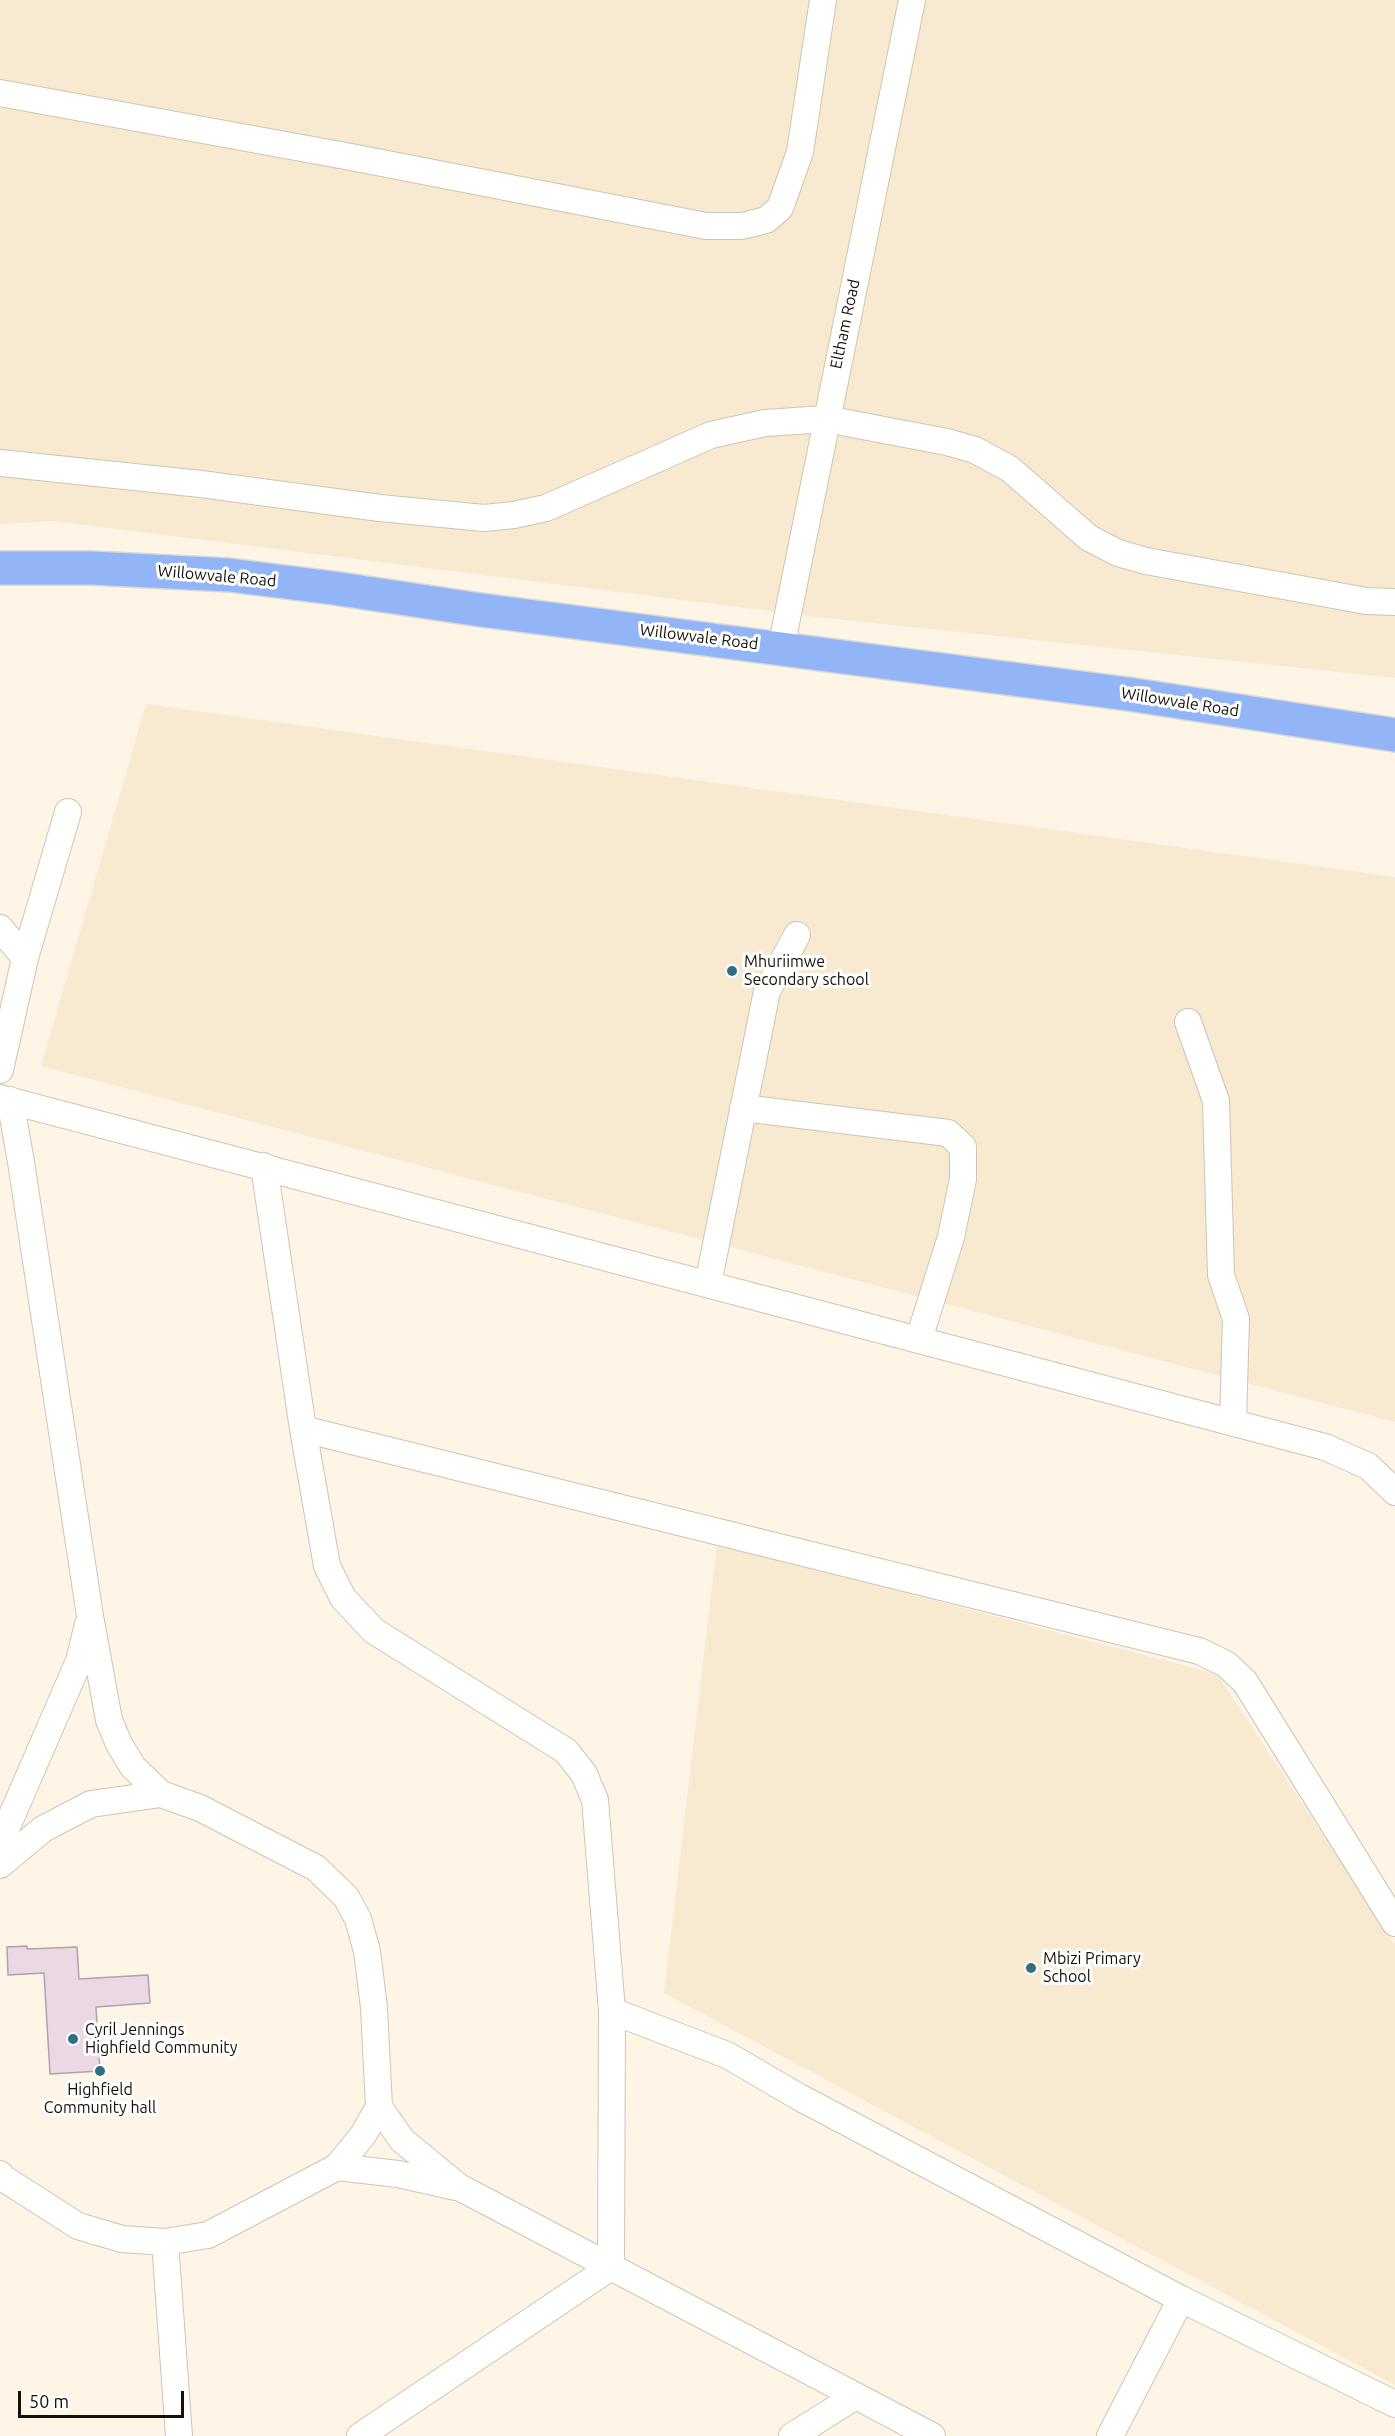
<!DOCTYPE html>
<style>
body{margin:0}
#map{position:relative;width:1395px;height:2436px;overflow:hidden;background:#fef5e7;font-family:Ubuntu,sans-serif}
canvas{display:block}
.scale{position:absolute;left:18px;top:2391px;width:166px;height:27px;box-sizing:border-box;border:3px solid #14110b;border-top:0;padding-left:8px;font-size:18px;line-height:21px;white-space:nowrap;color:#14110b;-webkit-text-stroke:4px #fff;paint-order:stroke}
</style>
<div id="map">
<canvas width="1395" height="2436"></canvas>
<div class="scale">50 m</div>
</div>
<script>
const g = document.querySelector('canvas').getContext('2d');
g.lineJoin = 'round';
function paint(path, color) {
  g.fillStyle = color;
  g.fill(path, 'evenodd');
}
function shape(rows) {
  const path = new Path2D();
  for (const r of rows) {
    path.moveTo(r[0], r[1]);
    for (let i = 2; i < r.length; i += 2) path.lineTo(r[i], r[i + 1]);
  }
  return path;
}
function strokePath(path, color, width, dash) {
  g.strokeStyle = color;
  g.lineWidth = width;
  g.lineCap = dash ? 'butt' : 'round';
  g.setLineDash(dash || []);
  g.stroke(path);
}
function drawText(font, color, halo, rows, align = 'center') {
  g.font = font + ' Ubuntu,sans-serif';
  g.lineWidth = 6;
  g.setLineDash([]);
  g.textBaseline = 'middle';
  g.strokeStyle = halo;
  g.fillStyle = color;
  for (const [text, x, y, turn = 0] of rows) {
    g.save();
    g.translate(x, y);
    g.rotate((+turn || 0) * Math.PI / 180);
    g.textAlign = isNaN(turn) ? turn : align;
    if (halo) g.strokeText(text, 0, 0);
    g.fillText(text, 0, 0);
    g.restore();
  }
}
paint(shape([
 [0,0,1395,0,1395,678,825,618,53,521,0,524],
 [146,704,1395,877,1395,1422,41,1066],
 [717,1544,1217,1674,1395,1944,1395,2385,664,1993]
]), '#f8e9d1');
const building = shape([
 [27,1946,27,1949,77,1947,79,1979,148,1975,150,2003,96,2007,100,2071,50,2074,44,1973,8,1975,7,1947,27,1946]
]);
paint(building, '#ebd8e5');
strokePath(building, '#b2a0ac', 1.5);
const minor = shape([
 [0,93,351,157,706,226,742,226,766,220,780,208,800,152,823,0],
 [0,463,201,484,380,508,484,518,514,515,546,508,711,435,765,423,826,419,947,442,975,450,1010,469,1089,538,1118,553,1146,561,1328,594,1366,601,1395,602],
 [781,648,912,0],
 [0,928,25,958],
 [1188,1022,1216,1101,1221,1275,1236,1319,1233,1422],
 [0,1070,25,958,68,812],
 [0,1098,1325,1447,1368,1466,1395,1492],
 [10,1100,21,1162,90,1616,109,1720,119,1744,133,1767,161,1794],
 [743,1108,948,1133,963,1147,963,1179,951,1237,919,1339],
 [264,1166,303,1429,327,1566,343,1598,374,1631,566,1751,584,1774,595,1800,612,2011,611,2267,360,2436],
 [708,1284,767,991,797,935],
 [303,1429,1199,1651,1226,1664,1245,1682,1395,1923],
 [0,1843,79,1661,88,1624],
 [0,1865,43,1829,91,1804,161,1794,200,1808,316,1868,346,1897,358,1919,367,1951,374,2008,379,2107,363,2135,337,2167,208,2235,165,2242,122,2239,78,2226,3,2178,0,2174],
 [612,2011,727,2055,799,2097,1181,2299,1395,2404],
 [379,2107,402,2140,459,2187,932,2436],
 [337,2167,398,2174,456,2187],
 [165,2242,179,2436],
 [792,2436,856,2396],
 [1110,2436,1181,2299]
]);
const major = shape([
 [0,568,91,568,229,575,333,588,481,610,1128,694,1395,735]
]);
strokePath(minor, '#cfc4b3', 28);
strokePath(major, '#d9d9d8', 36);
strokePath(minor, '#fff', 26);
strokePath(major, '#92b5f7', 33);
for (const [x, y, r, color] of [
 [732,971,6,"#316d85"],
 [1031,1968,6,"#316d85"],
 [73,2039,6,"#316d85"],
 [100,2071,6,"#316d85"]
]) {
  const dot = new Path2D();
  dot.arc(x, y, r, 0, 2 * Math.PI);
  g.fillStyle = color;
  g.fill(dot);
  strokePath(dot, '#fff', 2);
}
drawText('16px', '#14110b', '#fff', [
 ["Eltham Road",845,324,-78],
 ["Willowvale Road",217,576,5],
 ["Willowvale Road",699,637,7],
 ["Willowvale Road",1180,702,9]
]);
drawText('16px', '#14110b', '#fff', [
 ["Mhuriimwe",744,962],
 ["Secondary school",744,980],
 ["Mbizi Primary",1043,1959],
 ["School",1043,1977],
 ["Cyril Jennings",85,2030],
 ["Highfield Community",85,2048],
 ["Highfield",100,2090,"center"],
 ["Community hall",100,2108,"center"]
], 'left');
</script>
